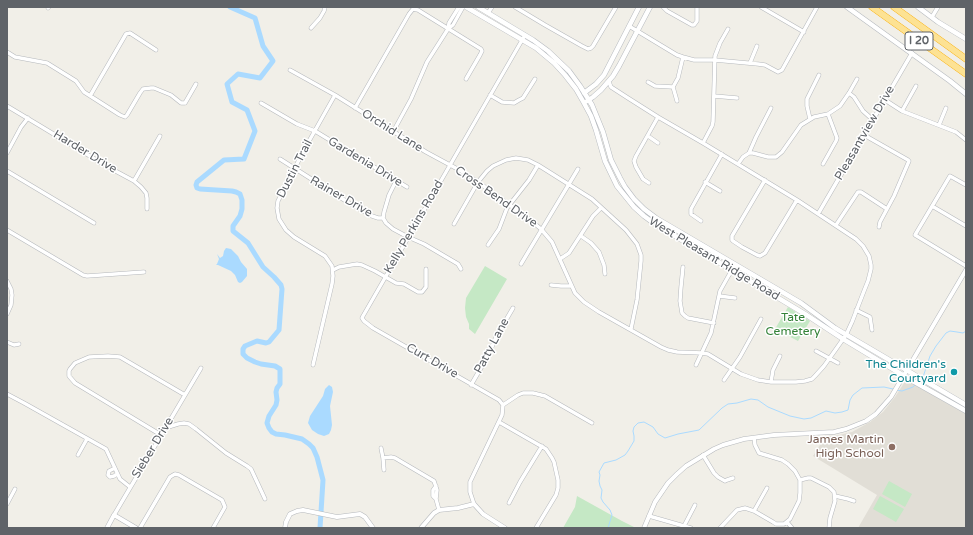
<!DOCTYPE html>
<style>
body{margin:0}
#map{position:relative;width:973px;height:535px;overflow:hidden;background:#f1efe8;font-family:"Varela Round",sans-serif}
canvas{display:block}
.frame{position:absolute;inset:0;border:8px solid #5f6368;pointer-events:none}
</style>
<div id="map">
<canvas width="973" height="535"></canvas>
<div class="frame"></div>
</div>
<script>
const g = document.querySelector('canvas').getContext('2d');
g.lineJoin = 'round';
function paint(path, color) {
  g.fillStyle = color;
  g.fill(path, 'evenodd');
}
function shape(rows) {
  const path = new Path2D();
  for (const r of rows) {
    path.moveTo(r[0], r[1]);
    for (let i = 2; i < r.length; i += 2) path.lineTo(r[i], r[i + 1]);
  }
  return path;
}
function strokePath(path, color, width, dash) {
  g.strokeStyle = color;
  g.lineWidth = width;
  g.lineCap = dash ? 'butt' : 'round';
  g.setLineDash(dash || []);
  g.stroke(path);
}
function drawText(font, color, halo, rows, align = 'center') {
  g.font = font + ' "Varela Round",sans-serif';
  g.lineWidth = 3;
  g.setLineDash([]);
  g.textBaseline = 'middle';
  g.strokeStyle = halo;
  g.fillStyle = color;
  for (const [text, x, y, turn = 0] of rows) {
    g.save();
    g.translate(x, y);
    g.rotate((+turn || 0) * Math.PI / 180);
    g.textAlign = isNaN(turn) ? turn : align;
    if (halo) g.strokeText(text, 0, 0);
    g.fillText(text, 0, 0);
    g.restore();
  }
}
paint(shape([
 [906,380,966,414,966,528,858,528,877,495,813,456,825,437,835,436,852,432,870,422,883,412,895,397]
]), '#e1ded6');
paint(shape([
 [485,266,507,279,475,334,469,329,469,324,466,317,465,308,466,298],
 [788,307,810,321,798,341,775,329],
 [889,481,912,494,905,507,882,494],
 [577,496,622,521,636,528,563,528,575,507],
 [880,496,904,509,896,522,873,509]
]), '#c5e8c5');
paint(shape([
 [226,248,231,249,238,256,241,262,247,269,247,276,242,282,240,283,238,282,235,275,231,271,218,265,216,265,217,264,219,259,217,254,220,258,223,256,224,251],
 [329,385,332,387,333,392,330,406,332,425,331,430,329,434,324,436,318,434,312,430,308,423,310,416,323,396,325,389]
]), '#aadaff');
strokePath(shape([
 [923,377,930,356,936,346,946,333,950,331,957,332,963,333,966,331],
 [896,390,902,391,913,387,915,385],
 [608,528,612,515,610,510,603,502,601,498,602,490,600,486,599,481,600,475,599,472,604,463,616,460,625,455,628,451,634,441,634,436,633,431,634,427,638,423,644,422,653,427,658,434,665,438,678,434,699,430,722,408,728,404,737,403,751,399,758,400,768,407,790,416,804,419,811,418,826,411,835,413,842,412,848,410,850,400,853,395,862,388,884,387,893,389]
]), '#aadaff', 1);
strokePath(shape([
 [230,7,255,18,263,46,273,61,260,78,238,74,227,84,232,102,247,110,255,131,244,159,224,160,197,182,196,185,197,188,200,189,232,191,236,192,240,194,242,200,242,209,240,216,233,226,233,231,248,243,263,267,274,277,281,285,282,289,279,330,269,342,266,343,257,341,245,346,243,349,243,354,247,358,255,362,261,364,275,366,280,369,280,384,277,388,276,392,277,400,276,405,269,416,267,423,269,428,272,432,276,434,285,435,302,439,309,444,313,448,317,457,323,480,320,528]
]), '#aadaff', 5);
const minor = shape([
 [515,7,545,25,582,46,588,49,591,48,593,46,616,7],
 [663,7,667,11,692,25,694,25,697,21,697,7],
 [761,7,804,32],
 [48,8,49,7],
 [488,13,492,7],
 [932,17,938,7],
 [629,26,677,55,683,57,694,60,715,60,758,64,765,65,778,72,782,70,817,7],
 [311,28,320,18,324,11,325,7],
 [448,29,449,23,459,7],
 [7,52,15,57,47,63,76,81,84,92,120,115,125,117,127,115,140,93,143,89,151,88,154,88,171,95,181,103,185,103,196,84],
 [750,63,757,46],
 [290,70,335,95,426,152,463,172,478,182,529,219,541,229,552,242,575,293,584,302,599,312,661,347,668,350,677,352,702,353,708,354,741,374,758,380,771,382,796,382,805,381,812,379,815,376,824,366,846,335,852,322,864,291,868,281,871,269,871,265,869,256,863,246,856,239,797,200,703,143,658,117,628,98,611,87,609,82],
 [648,82,655,86,673,87],
 [673,87,678,78,683,57],
 [673,87,677,101],
 [849,93,854,97,863,111,873,120],
 [490,95,502,102,514,103,519,100,523,98,535,79],
 [90,96,126,34,130,33,156,50],
 [714,96,737,98],
 [885,100,902,111,956,132,966,140],
 [261,103,297,124,315,131,407,187],
 [7,106,42,127,108,167,134,181,141,187,146,193,147,198,147,209],
 [355,108,409,14,413,9,418,10,481,49,482,51,480,55,466,79],
 [902,111,916,86],
 [810,119,807,106,807,99,819,75],
 [939,125,946,108],
 [393,132,411,99,427,62,448,29,453,25,463,7],
 [864,135,908,160,909,161,894,196,880,222,879,227],
 [648,136,658,143],
 [703,143,712,126,713,122,715,56,720,43,728,29],
 [7,153,21,127,28,118],
 [749,153,756,137,771,108],
 [280,159,349,203,372,216,378,218,383,218],
 [738,164,743,157,749,153,753,153,768,157,776,157,782,152,801,125,814,117,828,114,840,106,849,93,857,79],
 [823,164,836,141,837,138,828,114],
 [7,171,94,223],
 [765,180,732,236,732,240,733,241,742,247,757,255,760,256,765,253,797,200],
 [134,181,160,136],
 [396,181,389,195,384,212,383,218,386,223,393,229,408,237,424,244,458,264,461,269],
 [705,182,720,191],
 [649,183,643,179,636,167,634,161,636,156,658,117],
 [966,185,950,176,915,235,966,266],
 [932,206,966,226],
 [818,214,912,53],
 [701,221,691,214,691,209,722,154],
 [454,224,478,182,487,171,493,166,506,160,516,158,528,160,538,165,592,199,626,230,637,244,641,255,641,261,637,300,631,329],
 [836,225,858,192,861,192,887,209],
 [7,230,83,275,87,276,144,272],
 [581,236,591,243,599,252,604,265,605,274],
 [488,245,499,229,507,208,529,180,538,165],
 [560,259,569,253,593,216,601,208],
 [521,264,578,169],
 [683,267,681,287,680,301,682,313,685,316,688,318,714,323],
 [333,270,339,267,357,264,362,265,375,271,396,283,404,284,418,292,422,292,426,287,426,269],
 [7,281,11,289,12,295,11,305,7,314],
 [551,285,561,286,571,286],
 [719,296,735,298],
 [856,310,870,317,872,330],
 [7,342,14,345,19,344],
 [816,351,838,363],
 [313,365,332,284,333,276,332,266,325,256,294,237,286,230,279,219,277,208,278,201,304,150,335,95],
 [696,365,711,333,720,291,729,275,735,265],
 [724,380,740,357,761,319],
 [771,382,773,370,780,356],
 [471,385,489,354,496,337,513,308],
 [7,394,24,403,106,449,120,479,130,487],
 [503,405,499,400,373,328,364,321,362,318,363,316,525,35],
 [503,405,518,395,523,393,533,393,545,396,592,423],
 [499,422,546,449,552,458,554,462,558,480,558,488,556,495,536,528],
 [165,428,178,424,184,423,189,424,196,429,226,453,247,466,251,469,265,499],
 [161,435,75,383,69,376,69,371,70,369,75,363,89,357,108,356,120,357,185,395],
 [381,448,383,458,384,470],
 [78,455,87,439],
 [703,455,714,473,718,477,725,481,727,480,733,478],
 [383,458,391,457,395,458,434,481,437,490,436,499],
 [115,468,109,471,108,475,110,477,114,476,117,474],
 [800,480,808,478,811,478,829,487,834,492,835,501,830,518,829,528],
 [436,486,433,490,433,496,436,499,439,510],
 [835,496,848,499,854,501],
 [509,503,520,482,542,446],
 [7,504,15,489],
 [474,504,470,492,470,482,502,415,503,405],
 [754,511,767,488],
 [114,515,201,368],
 [649,516,691,528],
 [787,522,792,528],
 [684,526,695,505],
 [140,528,170,477,175,474,179,475,222,500,225,507,213,528],
 [720,528,737,510,745,508,754,511,773,522,776,524,784,524,790,519,799,501,800,493,800,480,795,471,788,464,782,460,759,453,755,445,754,438]
]);
const tertiary = shape([
 [107,528,114,515,136,528],
 [285,528,286,522,290,514,297,511,303,510,337,517,360,514,365,517,373,528],
 [421,528,434,513,439,510,458,508,474,504,483,514,505,528],
 [644,528,655,502,668,483,677,474,686,466,714,449,723,445,744,439,774,435,834,432,846,429,866,421,876,414,891,397,966,270]
]);
const secondary = shape([
 [466,7,536,48,554,63,565,75,576,89,584,103,591,116,596,130,605,161,617,186,634,207,644,216,655,224,805,314,843,339,911,380,966,411],
 [478,7,533,40,548,51,569,71,580,86,592,105,603,132,611,160,620,178,625,187,634,199,644,209,656,218,801,303,835,328,966,405],
 [847,7,950,81,966,94],
 [918,7,938,22,966,39],
 [584,93,596,84,604,75,639,7],
 [587,101,593,97,601,90,613,76,619,66,650,7]
]);
const motorway = shape([
 [872,7,966,74],
 [894,7,966,59]
]);
strokePath(minor, '#b5b8bc', 4.5);
strokePath(tertiary, '#b5b8bc', 5);
strokePath(secondary, '#b6babf', 5.5);
strokePath(motorway, '#f9ab00', 7);
strokePath(minor, '#fff', 3.5);
strokePath(tertiary, '#fff', 4);
strokePath(secondary, '#fff', 4.5);
strokePath(motorway, '#fde293', 6);
for (const [x, y, r, color] of [
 [954,372,4,"#0f9aa8"],
 [892,447,4,"#8d6e63"]
]) {
  const dot = new Path2D();
  dot.arc(x, y, r, 0, 2 * Math.PI);
  g.fillStyle = color;
  g.fill(dot);
  strokePath(dot, '#fff', 1.5);
}
for (const [x, y, w] of [
 [919,41,28]
]) {
  const box = new Path2D();
  box.roundRect(x - w / 2, y - 9, w, 18, 3);
  g.fillStyle = '#fff';
  g.fill(box);
  strokePath(box, '#5f6368', 1);
}
drawText('bold 11px', '#5f6368', null, [
 ["I 20",919,41]
]);
drawText('12px', '#5f6368', '#fff', [
 ["Orchid Lane",392,131,32],
 ["Pleasantview Drive",865,133,-60],
 ["Harder Drive",85,152,31],
 ["Gardenia Drive",365,162,31],
 ["Dustin Trail",295,169,-63],
 ["Rainer Drive",341,197,30],
 ["Cross Bend Drive",496,197,35],
 ["Kelly Perkins Road",414,227,-60],
 ["West Pleasant Ridge Road",714,259,31],
 ["Patty Lane",492,346,-62],
 ["Curt Drive",432,361,30],
 ["Sieber Drive",153,448,-59]
]);
drawText('12px', '#348238', '#fff', [
 ["Tate",793,318],
 ["Cemetery",793,332]
]);
drawText('12px', '#0d838f', '#fff', [
 ["The Children's",946,365],
 ["Courtyard",946,379]
], 'right');
drawText('12px', '#785e54', '#fff', [
 ["James Martin",884,440],
 ["High School",884,454]
], 'right');
</script>
